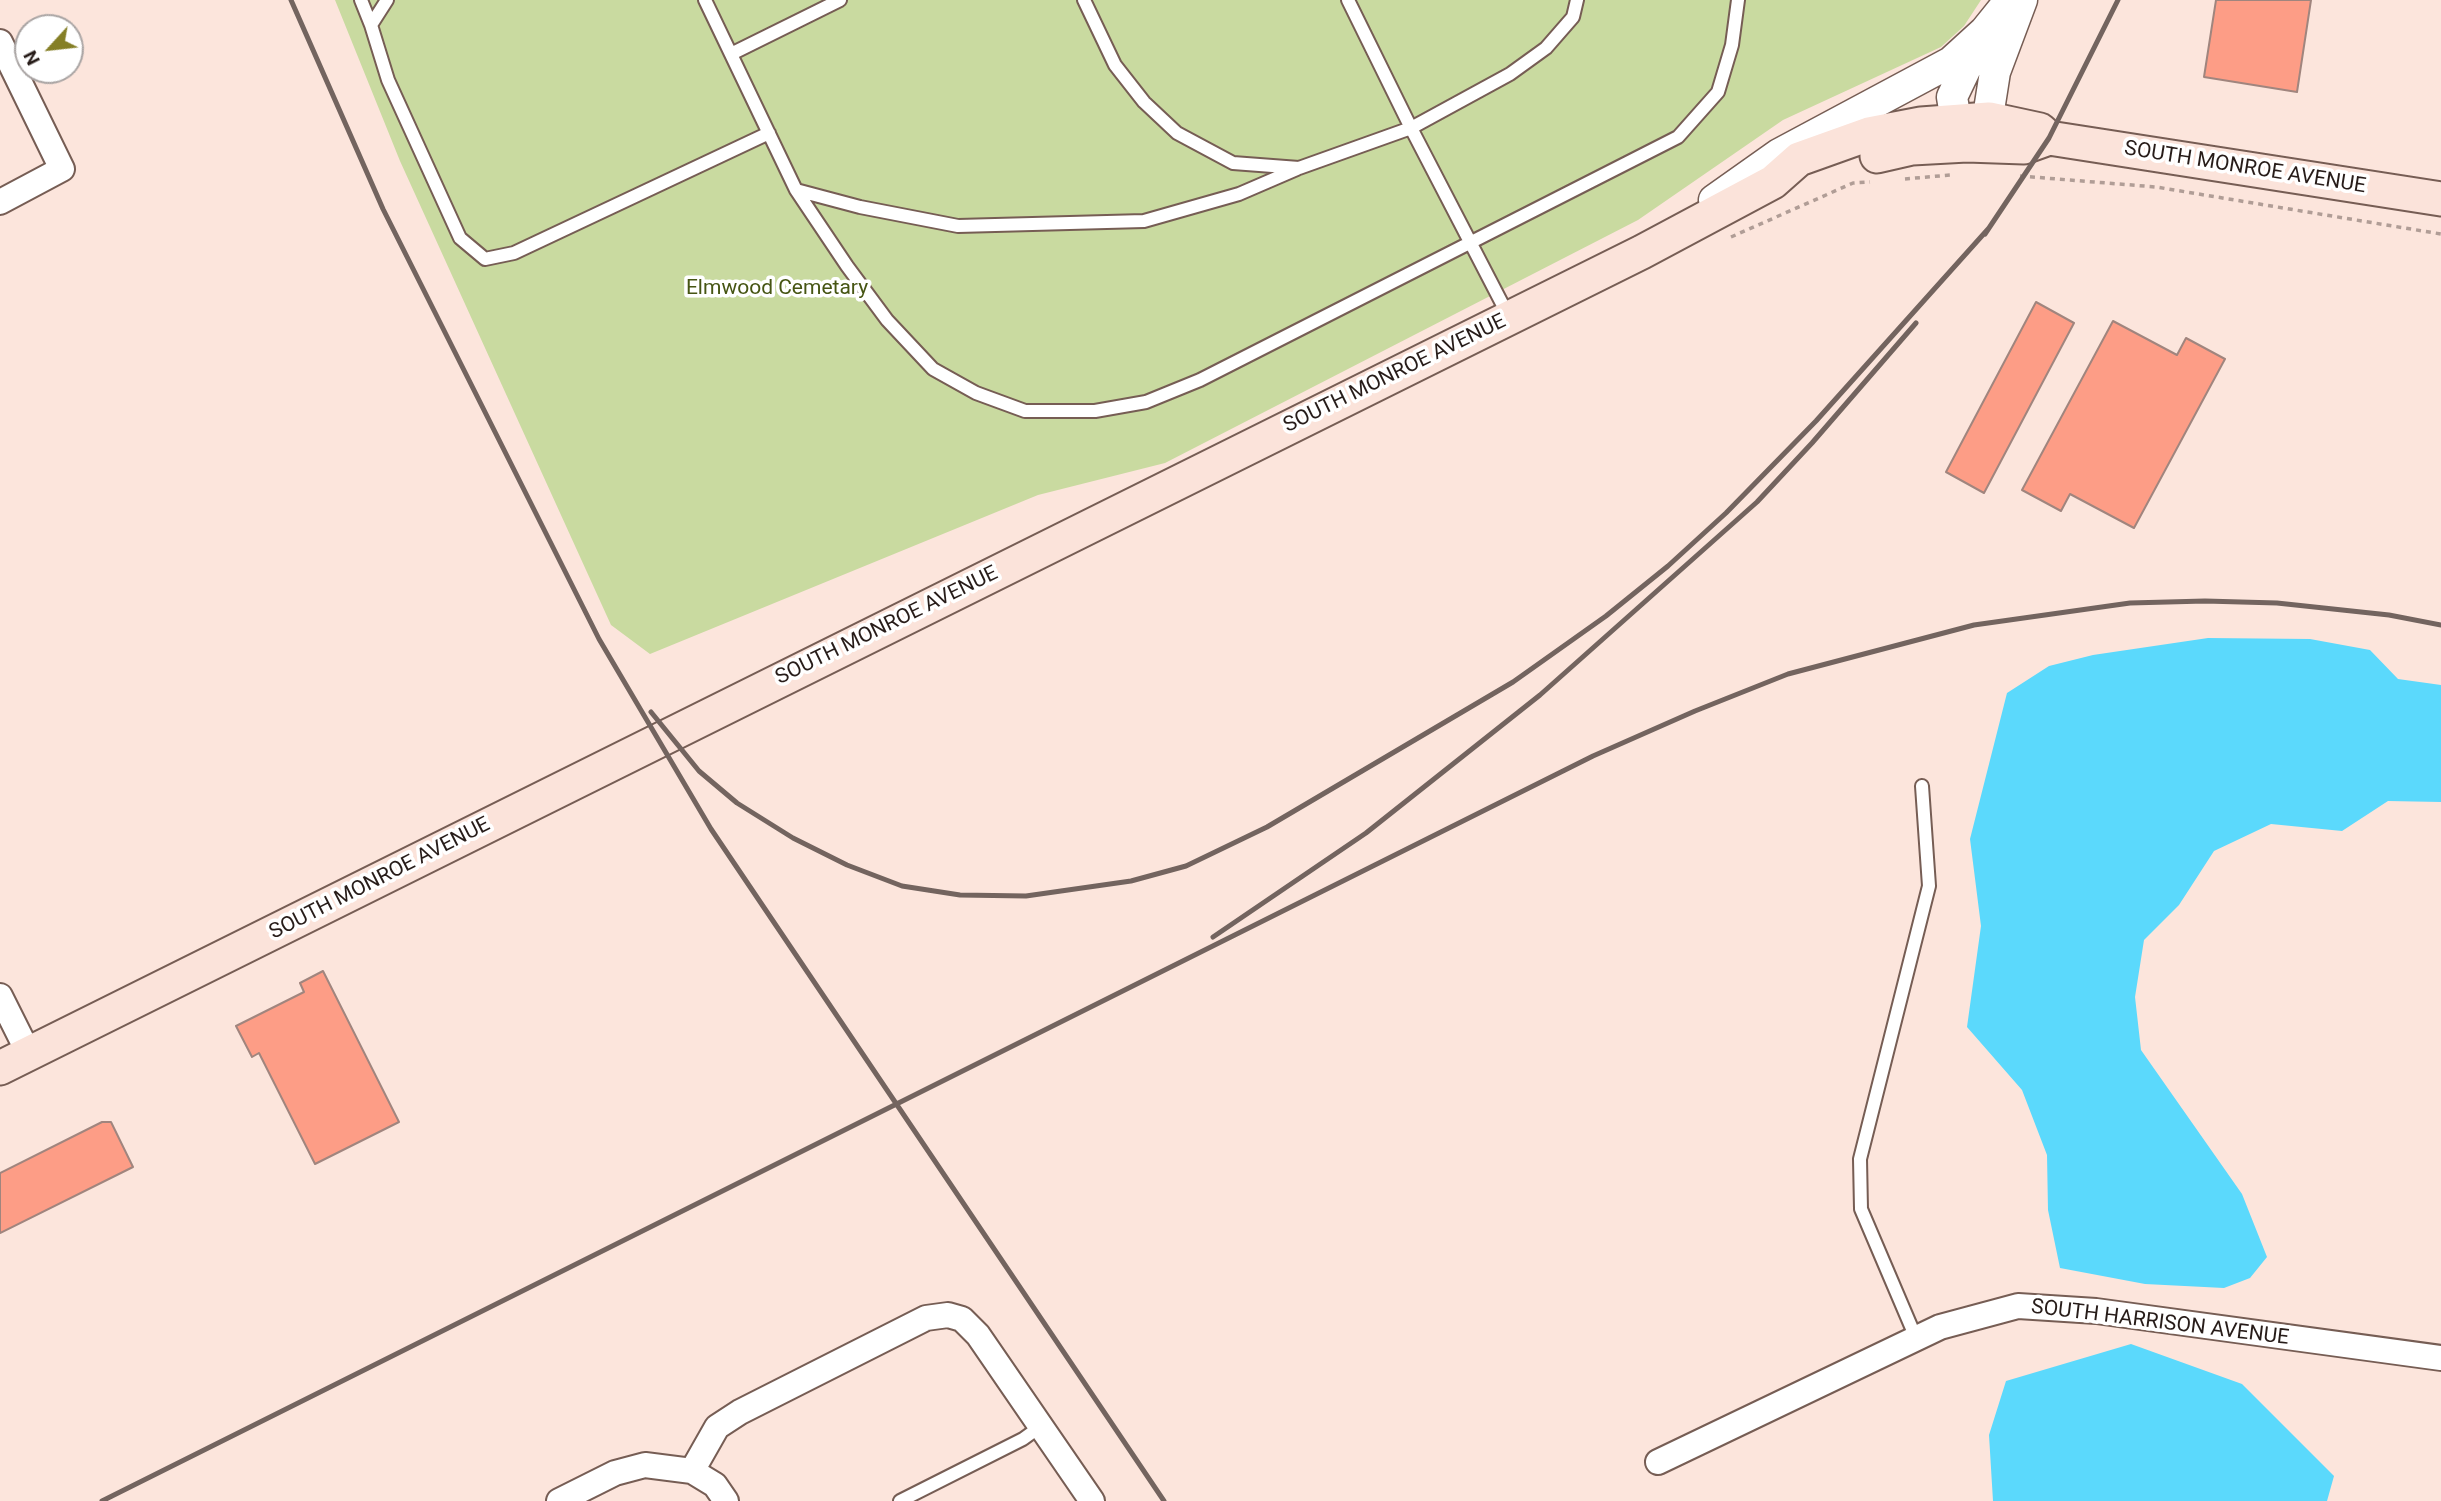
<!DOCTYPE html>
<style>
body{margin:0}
#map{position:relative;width:2441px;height:1501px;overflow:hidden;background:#fce5dc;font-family:Roboto,sans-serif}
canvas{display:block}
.north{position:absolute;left:14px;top:14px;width:70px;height:70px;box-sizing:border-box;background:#fff;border:2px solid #a9a4a3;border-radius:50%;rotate:243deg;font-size:19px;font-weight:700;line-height:28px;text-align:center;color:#271c19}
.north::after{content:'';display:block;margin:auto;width:24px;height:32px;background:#857f26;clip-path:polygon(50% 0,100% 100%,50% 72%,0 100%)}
</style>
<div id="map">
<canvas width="2441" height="1501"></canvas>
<div class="north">N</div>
</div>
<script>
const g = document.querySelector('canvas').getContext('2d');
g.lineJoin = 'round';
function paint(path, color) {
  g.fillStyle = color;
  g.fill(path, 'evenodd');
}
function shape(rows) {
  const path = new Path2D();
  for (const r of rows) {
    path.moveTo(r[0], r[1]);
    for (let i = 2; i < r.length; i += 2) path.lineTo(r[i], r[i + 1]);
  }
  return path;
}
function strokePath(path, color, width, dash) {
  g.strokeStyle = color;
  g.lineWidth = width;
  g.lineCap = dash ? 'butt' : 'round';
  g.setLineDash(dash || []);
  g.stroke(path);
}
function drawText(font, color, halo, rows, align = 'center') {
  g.font = font + ' Roboto,sans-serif';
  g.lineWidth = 7;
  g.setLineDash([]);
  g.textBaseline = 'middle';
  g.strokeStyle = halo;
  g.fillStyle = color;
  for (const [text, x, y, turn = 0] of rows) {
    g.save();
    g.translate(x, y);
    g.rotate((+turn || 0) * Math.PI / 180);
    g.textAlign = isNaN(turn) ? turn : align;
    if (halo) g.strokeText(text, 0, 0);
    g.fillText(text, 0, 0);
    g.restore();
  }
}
paint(shape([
 [335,0,1981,0,1964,26,1941,47,1783,120,1638,220,1165,463,1038,495,650,654,611,625,400,161]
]), '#c9daa0');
paint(shape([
 [2208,638,2310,639,2370,650,2398,679,2441,685,2441,802,2388,801,2342,831,2271,824,2214,851,2179,905,2144,940,2135,997,2141,1050,2242,1194,2267,1257,2250,1278,2224,1288,2145,1284,2060,1268,2048,1210,2047,1155,2022,1090,1967,1027,1981,926,1970,839,2007,693,2049,666,2093,655],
 [2131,1344,2242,1384,2334,1476,2327,1501,1993,1501,1989,1435,2006,1381]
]), '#5bd9fc');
const building = shape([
 [2216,0,2311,0,2297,92,2204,77,2216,0],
 [2036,302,2074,323,1984,493,1946,472,2036,302],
 [2113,321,2177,355,2186,338,2225,359,2134,528,2070,494,2061,511,2022,490,2113,321],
 [323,971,399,1122,315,1164,259,1053,252,1057,236,1026,304,992,300,983,323,971],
 [102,1122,111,1122,133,1167,0,1233,0,1173,102,1122]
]);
paint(building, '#fd9d86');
strokePath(building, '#a0857e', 2);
const service = shape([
 [361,0,371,25],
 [387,0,371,25,388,80,460,238,485,259,514,253,769,133],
 [705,0,796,190,847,266,887,320,933,369,976,393,1025,411,1095,411,1146,402,1200,380,1678,137,1718,92,1732,45,1738,0],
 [1084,0,1115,65,1144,102,1177,133,1233,163,1299,168,1411,128,1510,74,1546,48,1573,17,1577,0],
 [1348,0,1411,128,1509,317],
 [731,54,840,0],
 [796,190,860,207,958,226,1144,221,1239,194,1297,169],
 [1916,1338,1861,1209,1860,1159,1929,886,1922,786],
 [900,1501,1023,1439,1041,1426]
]);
const minor = shape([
 [0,42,62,169,0,202],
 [0,996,29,1054],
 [1658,1462,1940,1327,2018,1306,2096,1311,2441,1358],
 [692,1471,715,1485,726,1501],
 [559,1501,615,1473,645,1465,692,1471,717,1427,740,1412,926,1318,948,1315,962,1319,978,1335,1092,1501]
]);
const tertiary = shape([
 [1984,142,1995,72,2022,0],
 [1966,143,1956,121,1952,97,1976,47],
 [1714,200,1779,154,1951,62,1985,31,2010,0]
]);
const secondary = shape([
 [1877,156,1912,148,1967,145,2024,147,2049,138,2441,199],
 [0,1068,1642,252,1773,182,1799,159,1869,134,1921,124,1989,119,2040,130,2049,138]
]);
strokePath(service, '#765d54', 16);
strokePath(minor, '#765d54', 28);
strokePath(tertiary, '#765d54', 33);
strokePath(secondary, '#765d54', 37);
strokePath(shape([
 [2020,176,2156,187,2441,234],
 [1905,179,1950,175],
 [1731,237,1853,183,1870,182]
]), '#b09d96', 3.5, [5, 5]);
strokePath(service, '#fff', 12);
strokePath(minor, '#fff', 24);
strokePath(tertiary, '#fff', 30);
strokePath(secondary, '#fbe3da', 33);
strokePath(shape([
 [291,0,383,209,599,639,711,829,1164,1501],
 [1985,234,2049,138,2118,0],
 [651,712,699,771,737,803,793,838,847,865,902,886,960,895,1026,896,1131,881,1186,866,1267,827,1513,682,1606,616,1668,566,1726,513,1816,421,1989,228],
 [1213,937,1366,833,1540,695,1757,502,1812,443,1916,323],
 [102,1501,1593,756,1695,711,1788,674,1974,625,2130,603,2205,601,2277,603,2389,615,2441,625]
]), '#73645f', 5);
drawText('21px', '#271c19', '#fff', [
 ["SOUTH MONROE AVENUE",2245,168,9],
 ["SOUTH MONROE AVENUE",1395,374,-26],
 ["SOUTH MONROE AVENUE",887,626,-26],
 ["SOUTH MONROE AVENUE",380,879,-27],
 ["SOUTH HARRISON AVENUE",2160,1323,7]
]);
drawText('21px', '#465513', '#fff', [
 ["Elmwood Cemetary",777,289]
]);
</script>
